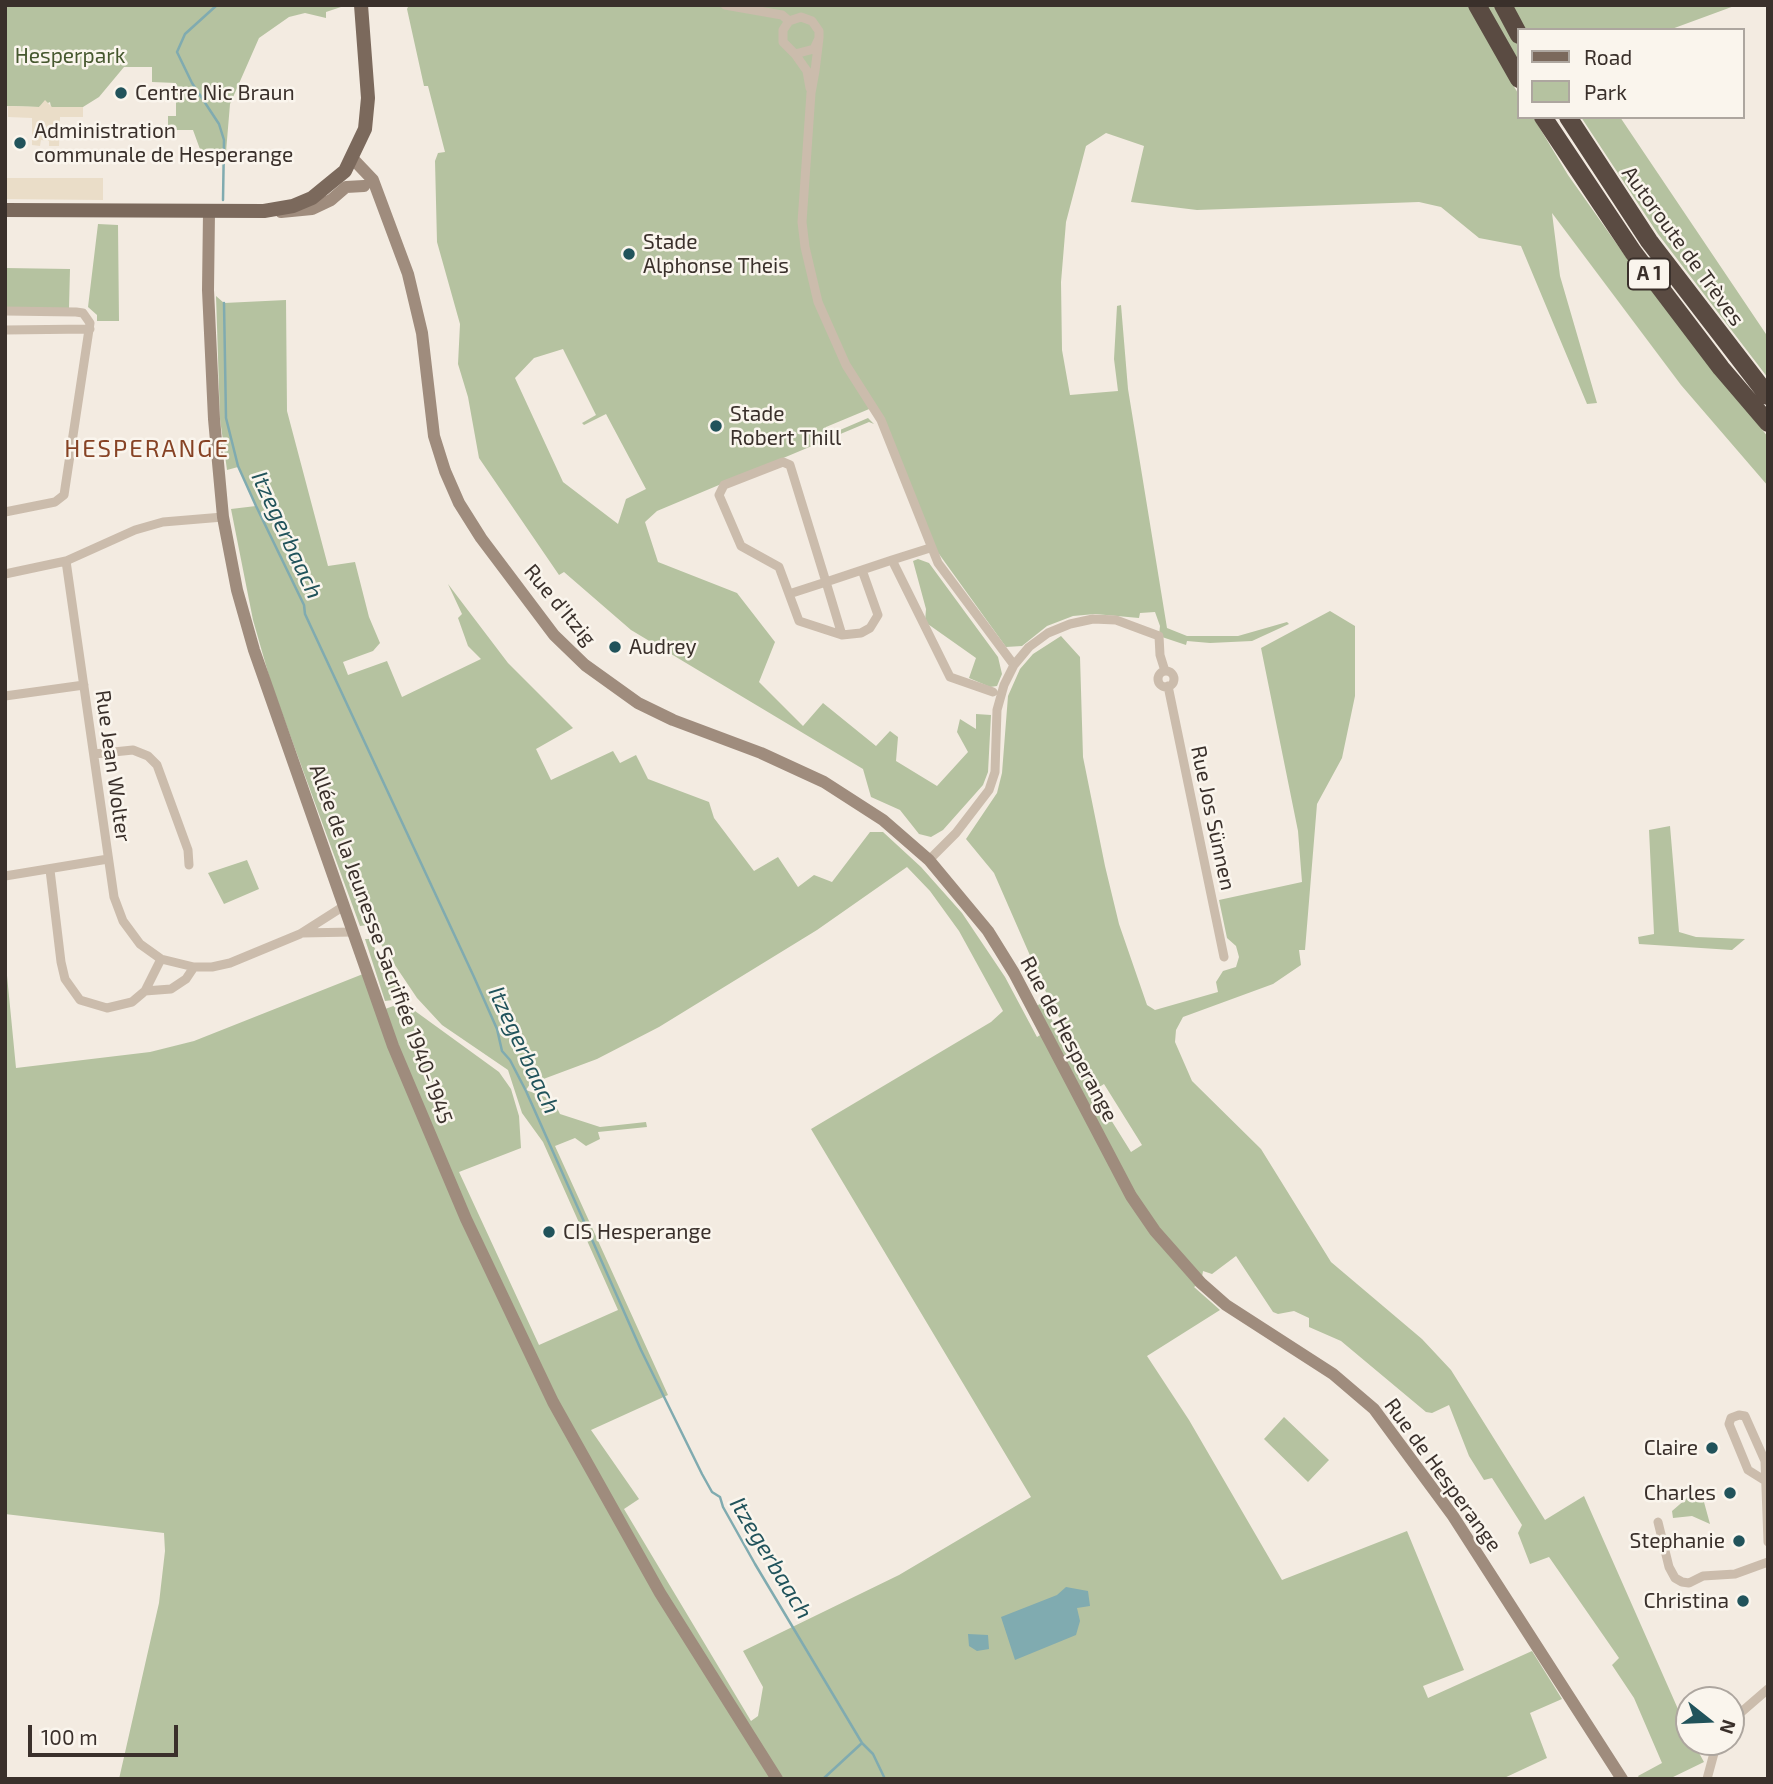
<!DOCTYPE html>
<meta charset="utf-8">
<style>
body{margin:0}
#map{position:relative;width:1773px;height:1784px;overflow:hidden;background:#f3ebe1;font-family:"Exo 2",sans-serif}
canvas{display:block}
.frame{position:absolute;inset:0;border:7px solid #3a302b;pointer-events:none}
.legend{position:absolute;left:1517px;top:28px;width:228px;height:91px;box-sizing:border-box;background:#faf5ed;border:2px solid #ada69f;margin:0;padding:9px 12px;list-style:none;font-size:21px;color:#3a302b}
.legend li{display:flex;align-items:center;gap:14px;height:35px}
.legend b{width:35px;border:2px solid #ada69f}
.north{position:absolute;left:1675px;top:1686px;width:70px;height:70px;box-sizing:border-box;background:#faf5ed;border:2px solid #ada69f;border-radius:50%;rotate:108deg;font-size:19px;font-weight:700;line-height:28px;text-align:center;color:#3a302b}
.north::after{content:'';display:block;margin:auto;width:24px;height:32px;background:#21535b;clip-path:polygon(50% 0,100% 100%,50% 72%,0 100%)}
.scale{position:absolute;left:28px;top:1725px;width:150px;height:32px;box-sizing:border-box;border:4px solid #3a302b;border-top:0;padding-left:9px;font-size:21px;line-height:24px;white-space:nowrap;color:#3a302b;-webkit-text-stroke:5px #faf5ed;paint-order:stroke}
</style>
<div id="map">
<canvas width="1773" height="1784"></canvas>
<div class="frame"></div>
<ul class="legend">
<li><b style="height:9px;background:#7b695c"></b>Road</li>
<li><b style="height:19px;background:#b5c2a0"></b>Park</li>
</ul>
<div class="north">N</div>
<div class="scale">100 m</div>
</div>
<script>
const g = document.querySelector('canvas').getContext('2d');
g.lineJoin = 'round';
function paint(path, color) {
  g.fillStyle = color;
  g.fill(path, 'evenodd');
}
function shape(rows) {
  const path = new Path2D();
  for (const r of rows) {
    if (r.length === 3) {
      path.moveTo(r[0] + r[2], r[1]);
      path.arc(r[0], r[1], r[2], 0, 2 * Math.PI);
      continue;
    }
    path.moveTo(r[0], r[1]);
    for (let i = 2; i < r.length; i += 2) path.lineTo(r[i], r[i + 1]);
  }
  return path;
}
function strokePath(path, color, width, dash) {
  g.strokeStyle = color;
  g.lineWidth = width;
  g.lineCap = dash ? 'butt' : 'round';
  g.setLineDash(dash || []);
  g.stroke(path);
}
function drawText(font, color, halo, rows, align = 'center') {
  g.font = font + ' "Exo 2",sans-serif';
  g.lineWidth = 5;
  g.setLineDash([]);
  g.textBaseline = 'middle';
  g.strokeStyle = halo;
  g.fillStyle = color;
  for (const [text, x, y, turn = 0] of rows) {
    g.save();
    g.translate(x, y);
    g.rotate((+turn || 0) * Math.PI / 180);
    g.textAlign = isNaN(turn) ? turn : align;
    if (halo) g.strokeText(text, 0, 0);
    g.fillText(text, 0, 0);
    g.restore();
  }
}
paint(shape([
 [5,5,347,5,326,12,326,18,305,13,289,17,259,38,230,104,226,152,201,152,193,130,168,130,168,116,176,116,176,83,152,82,152,67,124,67,99,97,83,107,51,107,50,102,39,107,5,106],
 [409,5,1737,5,1669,30,1519,30,1519,63,1505,71,1519,95,1519,117,1533,117,1568,175,1626,257,1768,437,1768,486,1681,385,1552,213,1560,276,1597,403,1587,404,1521,246,1479,238,1441,207,1419,202,1197,210,1131,202,1144,146,1106,133,1086,146,1066,222,1061,282,1062,350,1070,395,1118,391,1114,359,1117,306,1121,305,1128,389,1167,628,1187,636,1238,636,1287,622,1289,624,1252,641,1210,643,1187,641,1186,645,1159,636,1160,626,1155,612,1140,613,1139,618,1095,614,1073,616,1047,626,1022,646,1006,647,934,547,874,407,826,427,826,436,868,418,874,424,869,422,657,511,645,522,658,562,737,593,775,642,759,682,803,726,823,703,876,746,890,731,898,737,896,761,937,786,968,752,957,732,960,719,976,729,976,714,991,715,988,772,983,785,943,830,931,837,919,834,900,810,871,797,863,769,631,630,564,572,559,575,479,458,468,397,458,364,460,324,437,242,435,161,438,153,445,152,428,86,424,86,407,9],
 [563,349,596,415,582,423,584,425,606,414,646,489,626,499,618,524,563,482,515,378,534,358],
 [1581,117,1620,117,1768,337,1768,378,1658,234],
 [98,224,118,225,119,321,97,321,97,315,88,307],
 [5,268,70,269,69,308,5,308],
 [216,296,224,303,286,300,287,411,328,566,355,562,369,617,380,643,373,651,343,662,348,675,387,661,402,697,481,659,468,646,458,618,462,614,448,584,508,663,573,728,536,749,551,780,613,751,620,763,636,755,648,779,709,802,714,818,754,871,778,857,798,887,814,875,832,882,870,832,883,832,921,867,962,913,1005,977,1037,1037,1045,1032,1037,1006,1042,1002,1085,1079,1091,1075,1049,999,994,873,966,839,997,793,1002,773,1008,696,1020,669,1033,654,1061,636,1080,657,1083,757,1105,866,1119,924,1147,1005,1155,1010,1218,992,1216,982,1223,971,1236,967,1239,957,1236,946,1227,938,1219,900,1302,882,1298,831,1261,648,1330,611,1355,626,1355,696,1342,758,1317,804,1305,950,1299,950,1301,965,1273,984,1183,1017,1176,1030,1175,1042,1192,1081,1261,1149,1331,1262,1422,1339,1451,1370,1545,1520,1584,1496,1689,1734,1689,1742,1693,1742,1704,1762,1669,1779,1640,1779,1638,1776,1662,1763,1634,1698,1612,1665,1619,1658,1549,1557,1530,1564,1518,1533,1522,1525,1492,1478,1484,1480,1469,1456,1449,1405,1432,1413,1426,1412,1341,1341,1309,1327,1309,1318,1294,1311,1278,1314,1273,1312,1236,1256,1212,1274,1203,1271,1201,1283,1194,1287,1220,1310,1147,1356,1189,1420,1282,1580,1407,1531,1464,1670,1423,1686,1428,1698,1532,1651,1562,1699,1530,1713,1547,1758,1502,1779,119,1779,159,1603,165,1551,164,1533,5,1514,5,955,16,1068,150,1052,194,1041,363,974,377,1012,396,1005,415,1011,499,1072,511,1089,519,1116,521,1148,459,1172,539,1345,618,1310,543,1142,522,1113,508,1070,442,1025,417,998,368,925,360,926,271,683,253,620,231,509,256,506,238,467,227,470,220,419],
 [907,867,930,891,959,931,1003,1011,991,1022,811,1129,1031,1497,899,1575,743,1651,763,1687,758,1716,751,1721,624,1509,639,1499,591,1430,668,1395,555,1146,575,1138,586,1146,600,1139,598,1132,647,1127,646,1122,600,1127,560,1114,553,1100,526,1090,530,1084,597,1059,659,1027,817,930],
 [1104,1084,1142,1145,1131,1152,1093,1091],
 [918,559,929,563,998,657,1002,674,997,686,990,687,969,678,976,658,925,622,926,609,913,561],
 [1670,826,1679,932,1696,937,1745,939,1732,950,1639,944,1638,937,1654,934,1649,830],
 [247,860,259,889,224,904,208,873],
 [365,939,369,939,399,987,398,998,393,1000,385,1001],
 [1284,1417,1329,1460,1308,1482,1264,1439],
 [1701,1491,1710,1524,1692,1516,1673,1518,1672,1511,1694,1492]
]), '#b5c2a0');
paint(shape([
 [45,100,52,107,83,107,83,117,60,117,59,146,49,146,49,141,41,140,40,146,32,145,32,118,8,117,8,106,39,107],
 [5,178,103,178,103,200,5,199]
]), '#eaddc8');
paint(shape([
 [1066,1587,1088,1591,1090,1606,1077,1608,1080,1621,1076,1635,1015,1660,1001,1617,1057,1595],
 [968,1634,988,1635,989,1649,977,1651,969,1646]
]), '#80abb0');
strokePath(shape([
 [217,5,185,34,177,52,192,83,219,124,224,140,223,200],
 [224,303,226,418,238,466,256,506,304,605,305,614,474,977,497,1029,502,1051,510,1060,526,1091,641,1350,702,1474,712,1492,720,1497,723,1507,755,1564,862,1743,873,1754,885,1779],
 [823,1779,862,1743]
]), '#80abb0', 2.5);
strokePath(shape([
 [725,5,782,15,789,21],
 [819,38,814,49,795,54,783,42,783,30,789,21,801,17,812,21,819,31,819,38,815,71,811,93,802,222,805,247,818,302,846,365,881,420,938,563,1014,665],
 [795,54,807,71,810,88],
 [5,311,76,312,83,313,90,323,64,495,55,502,5,512],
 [5,330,90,329],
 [892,560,950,677,993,692],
 [66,561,114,897,123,921,140,944,161,959,194,967,212,967,230,963,300,934,344,906],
 [5,574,66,561,135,530,163,522,223,517],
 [789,594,799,621,842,635,861,633,870,628,878,615,862,570],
 [842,635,826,582,790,465,783,462,724,485,719,495,741,546,779,567,789,594,826,582,892,560,930,548],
 [1166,679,8],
 [1168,686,1224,957],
 [5,696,84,685],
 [94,754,133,750,148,756,157,765,188,850,189,865],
 [929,860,956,833,989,790,995,772,997,710,1004,685,1014,665,1029,647,1048,633,1070,624,1093,619,1116,620,1159,636,1160,655,1165,671],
 [50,870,61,962,65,979,80,1000,107,1008,132,1002,145,991,161,959],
 [5,876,108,859],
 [302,933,353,932],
 [145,991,171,989,186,979,194,967],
 [1764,1480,1748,1470,1729,1424,1731,1418,1739,1415,1745,1416,1765,1461,1768,1542],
 [1658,1522,1669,1567,1675,1578,1682,1582,1689,1583,1703,1576,1735,1574,1768,1562],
 [1731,1721,1768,1689],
 [1707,1779,1717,1742]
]), '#cbbcac', 9);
strokePath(shape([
 [353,159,373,180,408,274,422,333,434,436,445,471,459,503,481,538,554,635,585,665,638,703,673,720,761,753,824,782,883,820,929,860,988,931,1014,973,1131,1196,1155,1231,1201,1283,1226,1305,1333,1374,1374,1409,1453,1516,1622,1779],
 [209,212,208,290,214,419,223,517,237,590,254,650,393,1046,466,1219,553,1402,660,1593,777,1779],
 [281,212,312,209,331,200,346,187,364,186]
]), '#9f8c7d', 12);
strokePath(shape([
 [5,210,264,211,293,206,312,198,345,171,365,129,368,98,361,5]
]), '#7b695c', 14);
strokePath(shape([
 [1477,5,1519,79],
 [1503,5,1519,35],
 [1543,117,1633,252,1721,368,1768,423],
 [1568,117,1649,241,1768,396]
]), '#5a4b42', 18);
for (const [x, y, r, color] of [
 [121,93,7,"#21535b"],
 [20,143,7,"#21535b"],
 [629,254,7,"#21535b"],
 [716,426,7,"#21535b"],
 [615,647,7,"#21535b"],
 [549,1232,7,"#21535b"],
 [1712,1448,7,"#21535b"],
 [1730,1493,7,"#21535b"],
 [1739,1541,7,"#21535b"],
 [1743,1601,7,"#21535b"]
]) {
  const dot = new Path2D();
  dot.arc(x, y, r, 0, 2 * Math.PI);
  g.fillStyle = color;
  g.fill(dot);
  strokePath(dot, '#faf5ed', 2.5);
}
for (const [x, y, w] of [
 [1649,274,42]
]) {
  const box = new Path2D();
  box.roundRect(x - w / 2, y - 15.5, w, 31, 5);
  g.fillStyle = '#faf5ed';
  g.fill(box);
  strokePath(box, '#3a302b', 2);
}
drawText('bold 19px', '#3a302b', null, [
 ["A 1",1649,274]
]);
drawText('21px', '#46582f', '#faf5ed', [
 ["Hesperpark",70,56]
]);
drawText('21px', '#3a302b', '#faf5ed', [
 ["Centre Nic Braun",135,93],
 ["Administration",34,131],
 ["communale de Hesperange",34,155],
 ["Stade",643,242],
 ["Alphonse Theis",643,266],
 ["Stade",730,414],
 ["Robert Thill",730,438],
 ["Audrey",629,647],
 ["CIS Hesperange",563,1232],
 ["Claire",1698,1448,"right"],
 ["Charles",1716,1493,"right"],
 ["Stephanie",1725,1541,"right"],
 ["Christina",1729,1601,"right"]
], 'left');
drawText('21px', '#3a302b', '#faf5ed', [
 ["Autoroute de Trèves",1683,246,54],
 ["Rue d'Itzig",560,605,50],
 ["Rue Jean Wolter",113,766,82],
 ["Rue Jos Sünnen",1213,818,78],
 ["Allée de la Jeunesse Sacrifiée 1940-1945",381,944,70],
 ["Rue de Hesperange",1069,1039,62],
 ["Rue de Hesperange",1443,1475,54]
]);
drawText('italic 23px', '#21535b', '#faf5ed', [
 ["Itzegerbaach",287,535,65],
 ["Itzegerbaach",524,1050,65],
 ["Itzegerbaach",771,1558,59]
]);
g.letterSpacing = '2px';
drawText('24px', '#874325', '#faf5ed', [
 ["HESPERANGE",147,449]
]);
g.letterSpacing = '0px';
</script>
